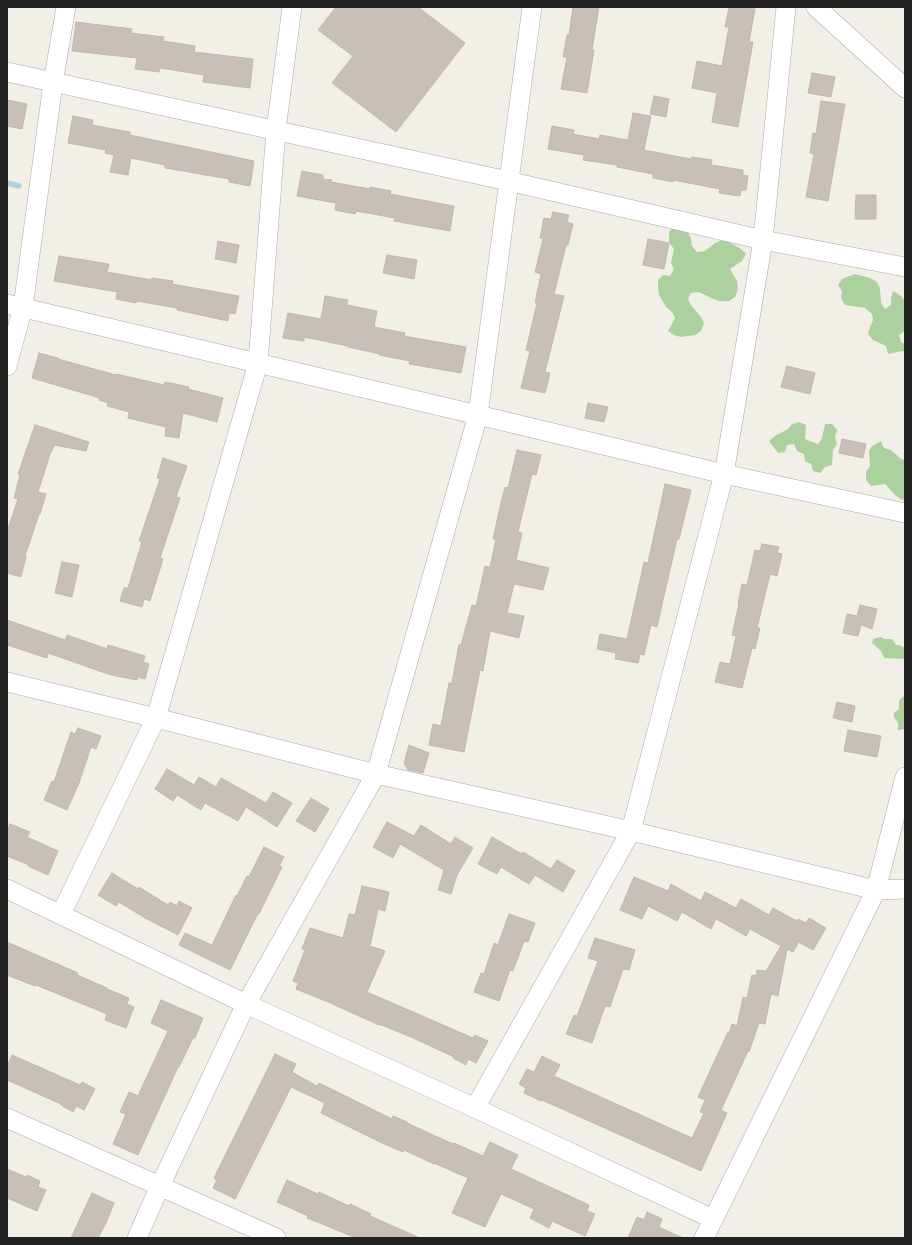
<!DOCTYPE html>
<style>
body{margin:0}
#map{position:relative;width:912px;height:1245px;overflow:hidden;background:#f2efe9;font-family:Commissioner,sans-serif}
canvas{display:block}
.frame{position:absolute;inset:0;border:8px solid #222;pointer-events:none}
</style>
<div id="map">
<canvas width="912" height="1245"></canvas>
<div class="frame"></div>
</div>
<script>
const g = document.querySelector('canvas').getContext('2d');
g.lineJoin = 'round';
function paint(path, color) {
  g.fillStyle = color;
  g.fill(path, 'evenodd');
}
function shape(rows) {
  const path = new Path2D();
  for (const r of rows) {
    path.moveTo(r[0], r[1]);
    for (let i = 2; i < r.length; i += 2) path.lineTo(r[i], r[i + 1]);
  }
  return path;
}
function strokePath(path, color, width, dash) {
  g.strokeStyle = color;
  g.lineWidth = width;
  g.lineCap = dash ? 'butt' : 'round';
  g.setLineDash(dash || []);
  g.stroke(path);
}
paint(shape([
 [674,227,688,232,691,238,692,246,697,252,705,251,715,243,722,240,729,242,741,249,746,254,742,261,730,269,737,281,738,289,735,297,729,301,720,301,713,299,699,292,691,293,688,299,691,305,701,317,704,323,701,331,695,335,681,337,674,335,668,331,675,318,672,312,666,307,659,295,658,288,658,280,663,275,670,276,674,269,671,263,674,249,669,243,669,232],
 [855,274,870,278,877,282,880,288,881,303,885,309,891,305,891,298,893,291,900,295,905,301,905,331,899,335,901,342,905,344,905,352,902,351,888,354,886,346,873,340,868,334,870,327,873,320,872,314,865,308,845,305,841,298,842,291,838,285,842,279],
 [799,422,806,425,805,439,818,444,822,438,825,424,832,424,837,430,835,437,837,444,833,450,832,465,825,467,820,473,813,471,811,464,805,461,804,454,797,451,794,444,787,445,785,452,778,453,769,441,775,436,788,429,792,424],
 [881,441,884,448,891,450,901,459,905,460,905,499,902,500,895,495,885,484,871,486,866,480,866,472,870,466,869,451,872,446],
 [881,637,884,639,892,639,896,645,899,645,905,648,905,659,884,658,881,651,872,643,873,639],
 [905,696,905,729,898,730,898,723,894,717,894,713,899,709,899,701,901,698]
]), '#add19e');
strokePath(shape([
 [7,183,19,186]
]), '#aad3df', 5.5);
const building = shape([
 [336,7,418,7,465,43,396,132,332,83,353,56,318,30,336,7],
 [573,7,599,7,592,50,594,50,587,93,561,89,567,57,563,57,567,35,569,35,573,7],
 [729,7,741,7,755,9,749,42,753,42,738,127,712,122,717,93,692,88,697,61,722,66,729,27,725,27,729,7],
 [76,22,132,29,131,33,164,37,163,41,195,46,194,52,253,59,250,88,203,82,204,75,160,68,159,72,135,69,137,58,72,51,76,22],
 [812,73,835,77,831,97,808,93,812,73],
 [654,96,669,99,666,117,650,114,654,96],
 [7,100,27,104,22,129,7,126,7,100],
 [821,101,845,104,828,201,806,197,814,154,810,153,813,133,816,134,821,101],
 [633,113,651,116,644,150,691,159,692,157,712,160,711,165,743,170,743,175,748,176,746,190,741,190,740,196,719,193,720,189,673,180,673,182,653,178,653,174,617,167,617,165,583,160,584,155,548,149,552,126,574,130,573,134,599,139,600,135,628,140,633,113],
 [73,116,93,120,92,125,130,132,130,135,254,161,250,186,229,182,229,179,165,168,165,165,131,158,128,175,110,172,114,155,105,153,106,150,68,143,73,116],
 [302,171,323,175,323,179,332,180,331,182,370,189,370,187,391,191,390,194,454,206,450,231,394,221,395,218,356,211,355,214,335,210,336,203,297,196,302,171],
 [856,195,876,195,876,219,855,219,856,195],
 [553,212,569,215,567,222,573,224,568,245,566,245,554,294,564,296,545,372,550,373,545,393,521,388,530,351,526,350,537,303,535,303,541,274,535,272,543,239,540,238,544,218,551,219,553,212],
 [648,239,669,243,664,269,643,265,648,239],
 [218,241,239,245,236,263,215,259,218,241],
 [387,255,417,260,414,279,383,273,387,255],
 [59,256,109,264,107,272,152,280,152,278,173,281,172,284,239,296,235,314,229,313,228,321,177,310,177,308,137,301,136,303,116,299,117,292,54,281,59,256],
 [325,296,348,300,347,305,377,311,374,327,405,333,404,336,466,347,461,373,409,364,410,361,379,355,380,354,348,347,348,346,304,337,304,341,283,338,288,313,321,319,325,296],
 [39,353,58,358,58,359,116,375,116,374,164,385,165,382,189,387,188,389,223,398,217,422,183,413,179,438,165,436,166,427,128,418,129,412,107,406,108,403,99,400,100,398,32,378,39,353],
 [787,366,815,373,810,394,781,387,787,366],
 [588,403,608,407,604,422,585,418,588,403],
 [35,425,89,442,86,451,54,445,52,451,51,451,38,492,46,494,40,514,39,514,25,556,26,557,21,577,7,573,7,532,18,499,14,498,20,475,18,474,35,425],
 [842,439,866,444,863,458,839,453,842,439],
 [517,450,541,455,536,475,532,474,518,532,522,533,516,560,549,568,543,590,514,584,507,613,524,616,519,638,490,631,483,671,480,670,464,752,429,745,433,724,441,726,449,683,452,683,459,644,461,645,472,605,476,606,485,566,490,567,496,539,493,539,500,507,505,487,508,488,517,450],
 [163,458,187,466,176,497,180,498,160,558,163,559,150,601,144,599,142,607,120,601,124,588,128,588,142,542,139,541,160,479,157,478,163,458],
 [665,484,691,490,679,539,677,539,657,627,651,625,644,655,640,654,638,663,615,659,616,653,597,649,600,634,627,639,644,562,648,563,665,484],
 [762,544,779,547,777,553,782,554,777,576,770,574,757,628,760,628,755,649,752,648,742,688,715,682,720,662,730,664,736,636,732,635,739,604,738,604,742,584,747,585,755,550,760,551,762,544],
 [62,562,79,565,72,597,55,593,62,562],
 [860,605,877,609,872,629,861,625,858,636,843,633,847,614,857,616,860,605],
 [7,620,65,640,67,635,107,649,108,645,145,656,143,662,149,664,145,679,138,677,137,680,111,675,48,653,47,658,7,645,7,620],
 [837,702,855,706,852,722,833,718,837,702],
 [78,728,101,736,96,749,91,747,79,783,67,810,44,800,52,781,54,782,71,732,75,734,78,728],
 [848,730,881,736,877,757,844,751,848,730],
 [409,745,429,753,423,773,408,770,404,763,409,745],
 [167,769,194,785,199,777,216,787,221,778,266,803,273,792,292,803,277,827,246,807,238,821,205,803,201,810,177,795,173,801,155,789,167,769],
 [311,798,329,809,315,832,296,821,311,798],
 [387,822,414,836,421,825,451,844,455,837,473,848,457,875,451,894,438,890,444,870,400,844,393,858,373,847,387,822],
 [10,824,30,832,27,837,58,851,48,875,28,866,29,865,7,856,7,832,10,824],
 [492,837,522,854,523,852,551,869,557,860,575,871,563,892,535,875,529,884,501,867,497,874,478,864,492,837],
 [264,847,284,857,279,866,282,867,259,914,258,913,230,970,179,945,185,933,212,945,236,895,237,896,247,876,249,877,264,847],
 [112,873,138,889,139,887,168,905,170,902,177,906,179,901,192,908,178,935,145,918,119,902,116,906,98,895,112,873],
 [634,877,668,891,671,884,701,901,705,892,736,908,741,899,769,915,773,908,797,921,798,919,806,923,809,918,826,928,813,950,799,942,793,952,787,949,778,996,771,994,765,1024,759,1023,749,1052,748,1051,721,1110,727,1113,701,1171,542,1100,541,1101,524,1093,526,1088,519,1084,527,1069,534,1072,542,1056,560,1065,554,1076,692,1138,704,1113,700,1112,705,1100,698,1097,728,1032,729,1033,732,1024,737,1026,743,997,747,998,752,975,756,976,757,970,766,971,781,946,750,929,746,936,716,919,711,929,682,912,677,921,648,906,642,919,620,910,634,877],
 [362,886,389,892,385,911,378,909,370,946,385,951,367,992,473,1038,475,1035,488,1041,476,1063,468,1059,466,1065,453,1058,454,1057,411,1037,379,1024,379,1025,328,1002,296,989,298,983,293,981,305,950,302,949,310,928,343,938,349,914,355,915,362,886],
 [509,914,535,923,528,942,524,941,513,971,510,970,499,1001,474,992,481,973,484,974,494,943,498,945,509,914],
 [595,938,635,950,629,970,623,969,610,1007,605,1006,592,1043,566,1034,574,1015,577,1016,598,961,588,958,595,938],
 [7,942,78,973,77,975,107,988,107,989,129,998,127,1004,134,1007,126,1028,105,1020,107,1014,36,985,35,986,7,975,7,942],
 [161,1000,203,1018,195,1038,193,1038,179,1067,178,1067,138,1155,113,1144,126,1114,120,1112,129,1092,138,1096,168,1031,151,1023,161,1000],
 [275,1054,296,1064,292,1072,317,1086,319,1083,392,1119,393,1116,407,1122,407,1123,453,1144,454,1143,483,1156,490,1142,518,1155,511,1169,589,1205,587,1211,595,1214,585,1236,552,1221,549,1228,530,1218,534,1209,501,1194,485,1227,452,1213,468,1178,434,1163,434,1164,404,1150,403,1152,382,1143,321,1113,325,1103,291,1087,235,1199,213,1188,217,1180,214,1178,275,1054],
 [12,1055,80,1085,82,1082,95,1089,84,1110,76,1106,73,1112,61,1105,61,1104,7,1080,7,1066,12,1055],
 [7,1169,26,1177,27,1175,40,1181,38,1187,46,1190,37,1211,7,1198,7,1169],
 [287,1180,318,1194,319,1192,349,1206,350,1204,371,1214,370,1216,420,1238,356,1238,327,1226,307,1218,308,1216,277,1202,287,1180],
 [92,1193,114,1203,106,1223,98,1238,71,1238,92,1193],
 [647,1212,662,1219,659,1227,683,1238,628,1238,637,1217,644,1220,647,1212]
]);
paint(building, '#c7bfb8');
strokePath(building, '#c4b6ab', 1);
const minor = shape([
 [816,7,905,88],
 [7,72,508,181,763,240,905,267],
 [7,304,478,415,724,474,905,513],
 [7,366,23,307,53,83,66,7],
 [7,682,156,718,376,774,631,831,876,890,905,889],
 [7,889,246,1004,475,1108,713,1219],
 [61,914,156,718,258,363,276,130,292,7],
 [475,1108,631,831,724,474,763,240,786,7],
 [7,1118,276,1238],
 [137,1238,160,1186,246,1004,376,774,478,415,532,7],
 [704,1238,876,890,905,777]
]);
strokePath(minor, '#a9a9a9', 20);
strokePath(minor, '#fff', 19);
</script>
